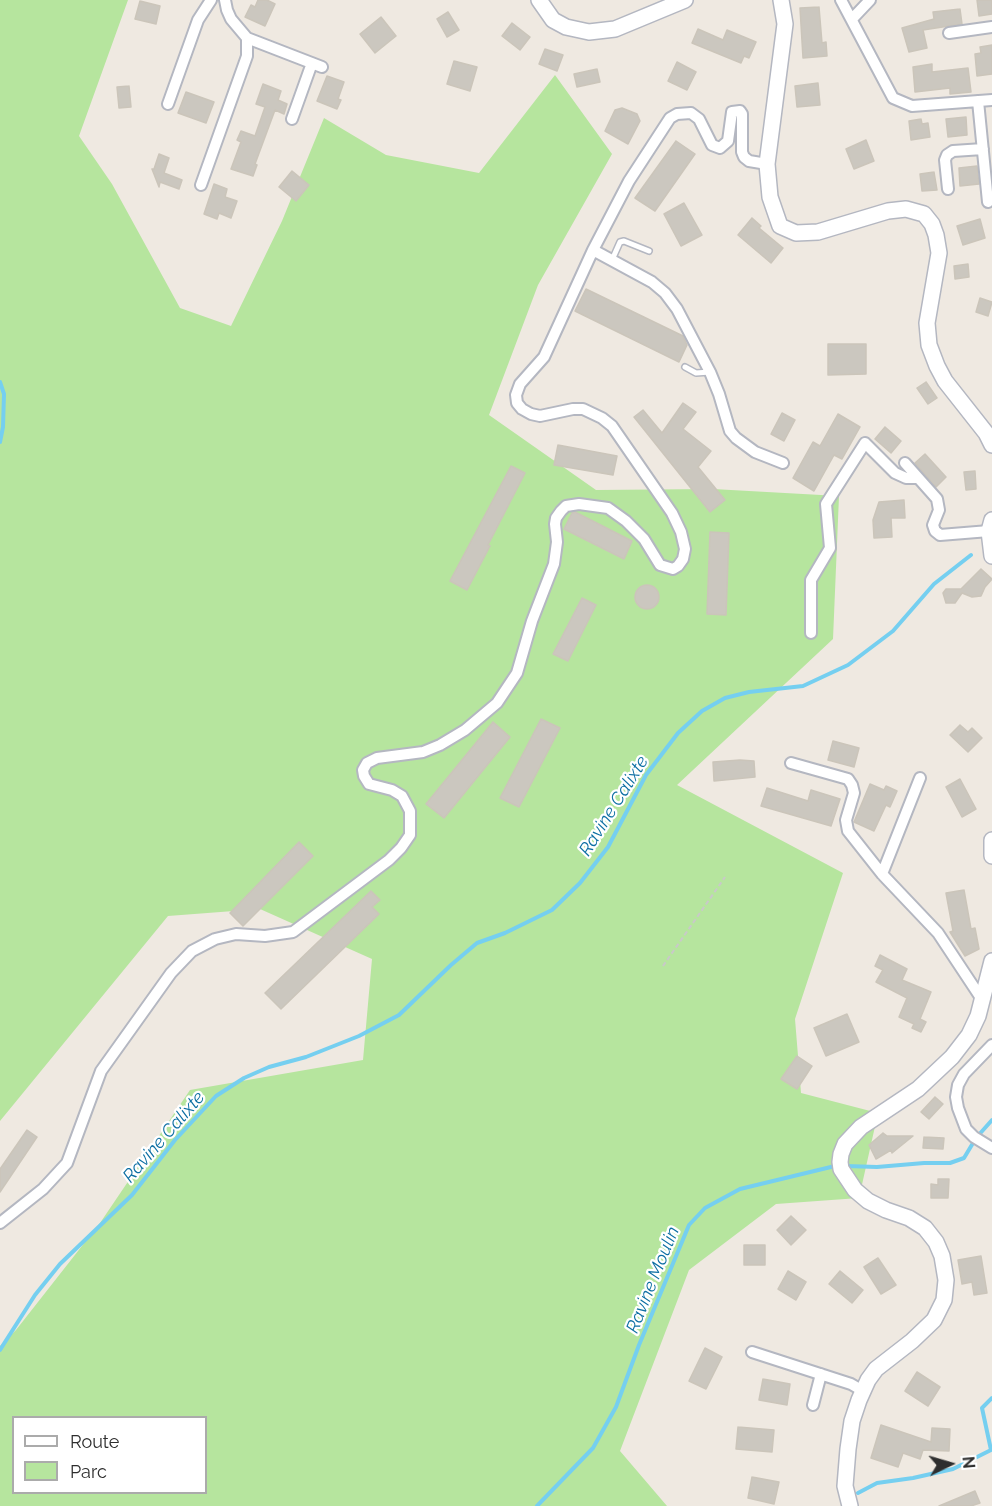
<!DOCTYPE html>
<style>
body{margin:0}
#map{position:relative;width:992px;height:1506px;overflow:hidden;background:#efe9e1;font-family:Raleway,sans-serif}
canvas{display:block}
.legend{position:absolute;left:12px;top:1416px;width:195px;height:78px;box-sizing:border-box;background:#fff;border:2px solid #ababab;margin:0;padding:8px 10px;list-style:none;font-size:18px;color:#2e2e2e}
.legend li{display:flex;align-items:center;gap:12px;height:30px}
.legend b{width:30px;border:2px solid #ababab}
.north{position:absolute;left:920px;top:1434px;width:60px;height:60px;-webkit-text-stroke:4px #fff;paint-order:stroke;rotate:85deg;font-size:16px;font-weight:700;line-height:24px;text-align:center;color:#2e2e2e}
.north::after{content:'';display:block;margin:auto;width:21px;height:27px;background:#2e2e2e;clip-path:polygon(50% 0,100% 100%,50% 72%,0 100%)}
</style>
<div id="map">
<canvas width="992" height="1506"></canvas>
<ul class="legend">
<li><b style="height:8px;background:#fff"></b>Route</li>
<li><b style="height:16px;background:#b6e59e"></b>Parc</li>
</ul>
<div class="north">N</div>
</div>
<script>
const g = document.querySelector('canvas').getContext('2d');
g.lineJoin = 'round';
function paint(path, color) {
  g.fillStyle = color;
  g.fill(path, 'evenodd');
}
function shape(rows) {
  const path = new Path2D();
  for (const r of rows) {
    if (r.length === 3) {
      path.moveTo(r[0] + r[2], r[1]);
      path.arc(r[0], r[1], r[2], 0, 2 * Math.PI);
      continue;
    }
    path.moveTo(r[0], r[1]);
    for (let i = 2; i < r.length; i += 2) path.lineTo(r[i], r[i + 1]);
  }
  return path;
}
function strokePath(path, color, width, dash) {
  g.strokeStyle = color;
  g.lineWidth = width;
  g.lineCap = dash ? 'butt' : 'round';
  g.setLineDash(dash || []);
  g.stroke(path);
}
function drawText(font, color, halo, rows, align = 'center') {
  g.font = font + ' Raleway,sans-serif';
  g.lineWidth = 4.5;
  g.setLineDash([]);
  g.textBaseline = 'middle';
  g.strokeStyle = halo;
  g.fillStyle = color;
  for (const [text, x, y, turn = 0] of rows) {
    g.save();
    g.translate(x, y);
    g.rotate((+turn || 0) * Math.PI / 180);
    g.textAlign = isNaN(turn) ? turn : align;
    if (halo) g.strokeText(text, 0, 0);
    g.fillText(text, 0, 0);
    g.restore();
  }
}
paint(shape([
 [0,0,128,0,79,136,112,184,180,308,231,326,282,221,324,118,386,155,479,173,555,75,612,154,538,285,489,415,596,490,713,489,839,496,833,639,677,785,843,873,795,1019,801,1093,878,1113,859,1198,776,1204,689,1270,620,1451,667,1506,0,1506,0,1346,16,1330,100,1223,190,1090,363,1060,372,959,260,909,168,916,0,1121],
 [14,1418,206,1418,206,1492,14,1492]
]), '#b6e59e');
strokePath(shape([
 [0,382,4,394,3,427,0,442],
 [846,1166,877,1167,924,1163,950,1163,964,1158,976,1138,992,1120],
 [0,1350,35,1295,60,1264,132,1195,175,1140,216,1096,244,1078,269,1067,306,1057,359,1036,399,1015,451,965,477,943,505,933,552,910,580,883,608,847,646,775,678,733,702,711,725,698,749,692,803,686,848,665,893,631,934,584,971,555],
 [858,1493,877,1483,913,1478,953,1469,991,1450,982,1408,992,1398],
 [537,1506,593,1448,616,1407,639,1345,689,1225,705,1208,740,1189,835,1166]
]), '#75cff0', 4);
const building = shape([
 [258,0,267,0,275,4,265,26,245,17,251,5,255,7,258,0],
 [977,0,992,0,992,14,979,16,977,0],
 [140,1,160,6,156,24,135,19,140,1],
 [819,7,822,43,826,42,827,56,803,58,800,8,819,7],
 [960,9,962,24,923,30,927,48,909,52,902,28,934,19,933,12,960,9],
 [448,12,459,30,447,37,437,19,448,12],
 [381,17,396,36,375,53,360,34,381,17],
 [512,23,530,37,520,50,502,36,512,23],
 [698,29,723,40,727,30,756,42,749,58,744,56,741,63,692,43,698,29],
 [992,45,992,74,977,76,975,54,981,53,980,47,992,45],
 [545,49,563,55,557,71,539,64,545,49],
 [454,61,477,67,470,91,447,84,454,61],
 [677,62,696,72,687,90,668,81,677,62],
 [932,64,932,72,968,68,971,92,950,94,950,88,915,92,913,67,932,64],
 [597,69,600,82,577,87,574,74,597,69],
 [327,76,344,82,338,99,341,100,337,109,317,101,327,76],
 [818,83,820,105,797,107,795,86,818,83],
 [263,84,281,91,278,100,287,104,284,114,275,110,255,164,257,165,253,176,231,169,241,142,237,140,241,131,255,136,265,107,256,104,263,84],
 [129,86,131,107,119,108,117,87,129,86],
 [186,92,214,102,206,123,178,113,186,92],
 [622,108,637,114,640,121,628,144,605,131,615,110,622,108],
 [966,117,967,135,948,137,946,119,966,117],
 [921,119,922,124,928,123,930,137,911,140,909,121,921,119],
 [866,140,874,161,854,169,846,149,866,140],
 [676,141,695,154,655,211,635,198,676,141],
 [159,154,169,158,164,173,182,180,179,189,160,182,159,187,152,169,154,169,159,154],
 [977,166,979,184,960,186,959,168,977,166],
 [292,171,309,185,296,201,279,187,292,171],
 [934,172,937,190,922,191,920,174,934,172],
 [214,184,227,189,225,197,237,201,231,218,219,213,217,219,204,214,214,184],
 [684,203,702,235,681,246,664,214,684,203],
 [752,218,761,226,759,228,783,248,771,263,738,235,752,218],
 [980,219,985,238,963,245,957,226,980,219],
 [968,264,969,277,955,279,954,266,968,264],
 [586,289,683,336,687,345,679,362,575,311,586,289],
 [980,298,992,302,988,316,976,312,980,298],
 [828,344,866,344,866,374,828,375,828,344],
 [926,382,937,398,928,404,917,388,926,382],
 [683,403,696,412,683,429,711,451,698,467,725,500,710,512,634,417,643,410,662,433,683,403],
 [782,413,795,420,784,441,771,434,782,413],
 [838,414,860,427,842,459,834,455,814,491,793,478,813,442,820,446,838,414],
 [885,427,901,441,891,453,875,439,885,427],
 [558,445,617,456,613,475,554,465,558,445],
 [925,454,946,477,936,487,915,463,925,454],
 [511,466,525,473,488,545,490,546,467,590,450,581,511,466],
 [975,471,976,489,966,490,964,472,975,471],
 [904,500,905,518,891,518,892,537,874,538,873,520,879,502,904,500],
 [575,512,632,541,624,559,564,529,572,513,575,512],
 [710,532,729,533,726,615,707,614,710,532],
 [981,569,992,579,985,587,981,596,972,597,962,593,955,603,946,603,943,593,946,589,961,589,981,569],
 [647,597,12],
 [582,598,596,605,568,661,553,654,582,598],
 [541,719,560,728,519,807,500,798,541,719],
 [493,722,510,737,444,818,426,804,493,722],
 [960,725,968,732,972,728,982,738,968,752,950,735,960,725],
 [833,741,859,748,854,767,828,760,833,741],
 [740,760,754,761,755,777,714,781,713,762,740,760],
 [960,779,976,809,962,817,946,787,960,779],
 [870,784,884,790,886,786,897,791,890,807,886,805,874,831,854,822,870,784],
 [767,788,808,801,811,790,840,799,831,826,761,806,767,788],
 [299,842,313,856,243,926,230,913,299,842],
 [964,890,971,929,975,928,979,949,965,956,950,932,953,931,946,893,964,890],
 [371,891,380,900,372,907,379,914,281,1009,265,993,371,891],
 [880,955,907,969,902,980,931,992,920,1019,926,1022,921,1032,912,1028,914,1024,899,1017,907,998,876,982,883,970,875,966,880,955],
 [847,1014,859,1042,826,1056,814,1028,847,1014],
 [797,1056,812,1066,797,1089,781,1079,797,1056],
 [935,1097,943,1104,929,1119,921,1112,935,1097],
 [27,1130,37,1137,0,1192,0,1169,27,1130],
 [883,1133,887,1136,913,1136,892,1153,891,1150,876,1159,869,1145,883,1133],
 [924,1137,944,1138,943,1149,923,1148,924,1137],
 [938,1179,949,1179,948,1198,931,1198,931,1184,938,1185,938,1179],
 [791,1216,806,1230,791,1245,777,1230,791,1216],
 [744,1245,765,1245,765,1265,744,1265,744,1245],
 [981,1256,987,1293,974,1295,972,1282,962,1284,958,1260,981,1256],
 [878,1258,896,1285,881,1294,864,1267,878,1258],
 [788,1271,806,1282,796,1300,778,1289,788,1271],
 [840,1271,863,1290,852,1303,829,1284,840,1271],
 [705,1348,722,1357,706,1389,689,1381,705,1348],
 [917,1372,940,1387,928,1406,905,1391,917,1372],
 [763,1379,790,1384,787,1405,759,1400,763,1379],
 [881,1425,931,1442,932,1428,950,1429,949,1451,923,1450,920,1459,903,1453,898,1467,871,1458,881,1425],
 [738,1427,774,1430,772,1452,736,1449,738,1427],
 [752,1477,779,1482,774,1504,748,1498,752,1477],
 [975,1491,980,1503,971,1506,939,1506,975,1491]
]);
paint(building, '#cbc7bf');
strokePath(building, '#cbc5ba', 1.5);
const lane = shape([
 [612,260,620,242,624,241,649,251],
 [685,367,696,373,710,372]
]);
const street = shape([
 [841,0,893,98,912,106,992,100],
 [852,19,870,0],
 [949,33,992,27],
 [247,38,322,67],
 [978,101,988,202],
 [168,104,198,20,211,0],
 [292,119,312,63],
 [201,185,247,56,247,38,231,19,227,10,225,0],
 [948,189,945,160,947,155,953,151,983,149],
 [593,250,652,282,665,293,677,309,710,372,719,394,730,431,736,438,755,452,783,463],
 [905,463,937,499,939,510,933,525,935,531,940,535,989,531],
 [811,633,811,580,830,548,826,504,865,443,895,473,906,478,918,478],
 [791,763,848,779,852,785,854,793,846,820,848,831,882,874,938,933,983,1001],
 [882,874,920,778],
 [992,1045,964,1074,958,1085,956,1097,958,1108,966,1129,974,1137,992,1148],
 [0,1223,43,1189,67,1163,101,1071,171,973,192,951,215,939,236,934,265,936,293,932,389,860,401,848,410,835,410,811,402,796,392,790,369,784,364,776,363,770,367,763,377,758,423,752,440,745,465,730,497,703,517,673,532,621,554,564,557,542,555,524,556,518,561,511,566,506,579,504,608,508,626,521,644,539,660,565,673,569,678,566,683,559,685,549,681,532,672,513,612,426,602,418,583,409,573,409,540,416,531,414,522,409,517,403,516,395,520,384,544,357,593,250,629,181,670,118,677,114,691,113,699,119,712,145,720,148,728,141,732,112,740,111,742,114,742,152,744,157,749,161,767,164],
 [752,1352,851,1384,863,1391],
 [813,1405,821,1374]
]);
const secondary = shape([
 [539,0,553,20,566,27,589,32,615,29,685,0],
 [781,0,785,24,767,164,770,197,780,226,796,233,818,232,888,211,906,209,924,214,932,224,936,235,939,253,927,323,929,345,937,366,945,381,986,433,992,445],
 [992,520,989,531,992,556],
 [992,840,992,856],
 [850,1506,845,1486,848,1449,852,1421,859,1400,868,1380,876,1369,912,1341,934,1320,944,1300,946,1280,942,1256,936,1242,925,1228,909,1218,886,1210,868,1201,855,1190,841,1169,840,1162,841,1154,845,1144,861,1127,918,1089,952,1057,969,1035,978,1016,992,961]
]);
strokePath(lane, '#b4b7c1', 8);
strokePath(street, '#b4b7c1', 14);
strokePath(secondary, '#b4b7c1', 18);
strokePath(shape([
 [663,966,725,877]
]), '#c9c9c9', 2, [4.5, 3]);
strokePath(lane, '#fff', 5);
strokePath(street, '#fff', 10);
strokePath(secondary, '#fff', 15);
drawText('italic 18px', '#0d6fa3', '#fff', [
 ["Ravine Calixte",614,806,-58],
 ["Ravine Calixte",164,1137,-49],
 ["Ravine Moulin",653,1280,-68]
]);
</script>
